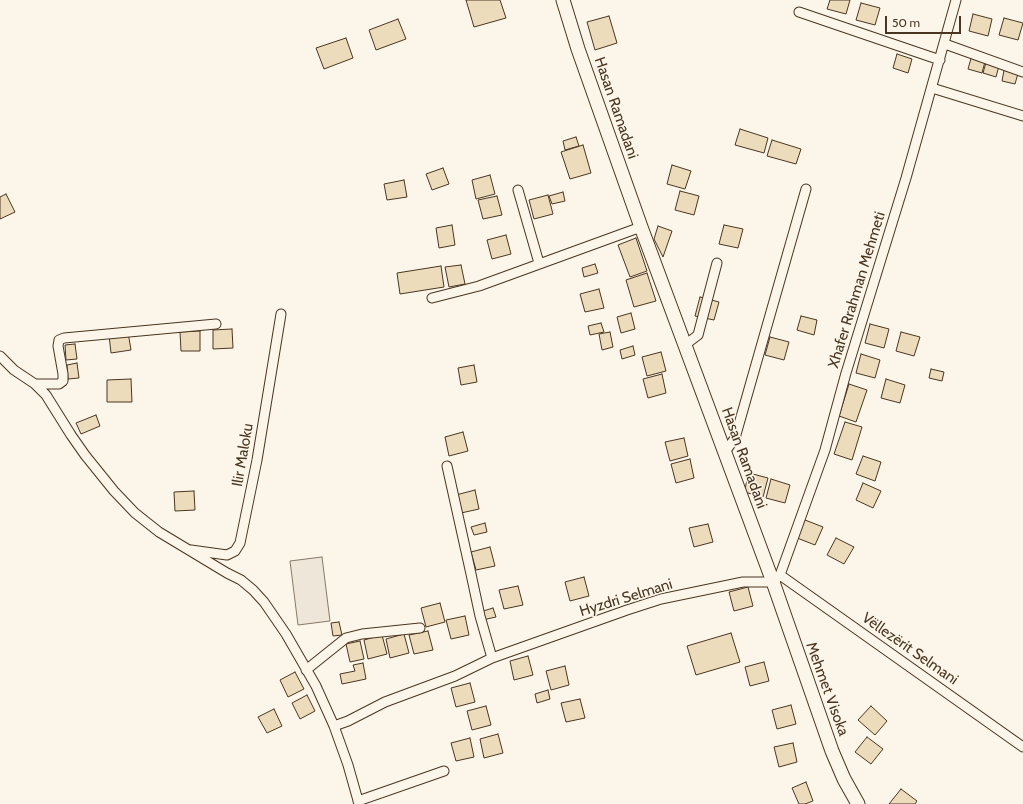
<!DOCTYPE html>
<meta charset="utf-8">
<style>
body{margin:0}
#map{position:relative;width:1023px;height:804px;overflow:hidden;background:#fbf6e9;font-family:Cabin,sans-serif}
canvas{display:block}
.scale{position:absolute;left:885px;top:16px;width:76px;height:18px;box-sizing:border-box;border:2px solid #4a3520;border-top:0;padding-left:5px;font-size:12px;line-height:14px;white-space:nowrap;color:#4a3520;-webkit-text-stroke:3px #fbf6e9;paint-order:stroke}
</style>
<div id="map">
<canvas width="1023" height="804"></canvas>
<div class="scale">50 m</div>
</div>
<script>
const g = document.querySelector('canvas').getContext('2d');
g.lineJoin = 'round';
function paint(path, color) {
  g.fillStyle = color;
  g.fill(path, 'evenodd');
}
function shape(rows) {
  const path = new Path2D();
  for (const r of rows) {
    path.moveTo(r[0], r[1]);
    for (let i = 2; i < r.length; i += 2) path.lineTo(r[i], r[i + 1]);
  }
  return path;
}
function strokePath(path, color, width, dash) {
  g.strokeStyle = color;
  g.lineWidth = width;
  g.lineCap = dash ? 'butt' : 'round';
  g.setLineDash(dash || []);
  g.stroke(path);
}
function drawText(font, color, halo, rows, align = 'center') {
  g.font = font + ' Cabin,sans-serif';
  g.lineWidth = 3;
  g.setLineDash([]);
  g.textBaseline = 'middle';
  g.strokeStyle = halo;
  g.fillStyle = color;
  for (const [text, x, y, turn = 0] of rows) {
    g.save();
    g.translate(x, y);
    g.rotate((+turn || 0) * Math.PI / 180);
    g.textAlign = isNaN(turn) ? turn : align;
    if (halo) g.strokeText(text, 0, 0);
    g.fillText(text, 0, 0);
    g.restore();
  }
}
const green = shape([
 [322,557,330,621,298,625,290,561,322,557]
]);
paint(green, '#ede6d9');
strokePath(green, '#887966', 1);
const building = shape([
 [466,0,500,0,506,18,474,27,466,0],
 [830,0,850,0,846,14,827,9,830,0],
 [861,3,880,8,875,25,856,20,861,3],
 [973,14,992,19,988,36,969,31,973,14],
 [609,16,617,43,595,50,587,22,609,16],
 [1004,18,1023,23,1018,40,999,35,1004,18],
 [398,19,406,39,376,50,369,30,398,19],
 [346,38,353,58,324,69,316,48,346,38],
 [897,54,912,59,908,73,893,68,897,54],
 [972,55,986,58,982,73,968,69,972,55],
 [987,59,1000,62,996,77,983,73,987,59],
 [1005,65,1019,70,1015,84,1002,81,1005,65],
 [740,129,768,138,764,153,735,145,740,129],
 [576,137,579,146,565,150,563,141,576,137],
 [772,140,801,149,796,164,767,156,772,140],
 [583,145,591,173,570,179,561,152,583,145],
 [672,165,691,171,685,189,667,184,672,165],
 [443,168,449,184,432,190,426,174,443,168],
 [490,175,495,194,476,199,472,180,490,175],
 [404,180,407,197,387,200,384,184,404,180],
 [680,191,699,196,694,215,675,210,680,191],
 [563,192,565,201,552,204,549,196,563,192],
 [6,194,15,212,0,219,0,197,6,194],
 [548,195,553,214,534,219,529,200,548,195],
 [497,196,502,215,483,219,478,200,497,196],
 [452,225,455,245,439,248,436,228,452,225],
 [724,225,743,229,738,248,719,244,724,225],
 [658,226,672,231,663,257,654,239,658,226],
 [506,235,511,254,492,259,487,240,506,235],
 [636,238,647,271,630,277,618,245,636,238],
 [595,264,598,273,584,277,582,268,595,264],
 [461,265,465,284,449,287,445,267,461,265],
 [441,266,444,287,400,294,397,273,441,266],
 [647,273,656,301,634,307,626,280,647,273],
 [599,289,604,308,585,312,580,294,599,289],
 [700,297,719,302,714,320,695,316,700,297],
 [631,313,635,329,621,333,617,317,631,313],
 [801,316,817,320,814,335,797,330,801,316],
 [601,323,604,332,590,335,588,326,601,323],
 [870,324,889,329,884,348,865,343,870,324],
 [232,329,233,348,213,349,213,330,232,329],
 [200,331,200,351,181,351,180,332,200,331],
 [128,332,131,350,111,353,109,335,128,332],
 [610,332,613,347,602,350,599,334,610,332],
 [901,332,920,337,914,356,896,351,901,332],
 [770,337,789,342,784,360,765,355,770,337],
 [75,344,77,359,66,360,65,345,75,344],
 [633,346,635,355,622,359,620,350,633,346],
 [661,352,666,371,647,376,642,357,661,352],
 [861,354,880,360,875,378,856,373,861,354],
 [77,363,79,378,68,379,67,365,77,363],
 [474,365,477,382,461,385,458,368,474,365],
 [931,369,944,372,942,381,929,378,931,369],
 [662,374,666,393,648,398,643,379,662,374],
 [131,379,132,402,107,402,107,380,131,379],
 [886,379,905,385,900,403,881,398,886,379],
 [849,384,867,390,856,422,839,416,849,384],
 [96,415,100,426,81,434,76,423,96,415],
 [845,422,862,427,852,460,834,454,845,422],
 [463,432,468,451,449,456,445,437,463,432],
 [684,438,688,456,670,461,665,442,684,438],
 [863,456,881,462,875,481,856,474,863,456],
 [690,459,694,478,676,483,671,464,690,459],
 [749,473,768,478,763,497,744,492,749,473],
 [771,479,790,485,785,503,766,498,771,479],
 [863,483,881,491,873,508,856,500,863,483],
 [475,490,479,509,461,513,456,495,475,490],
 [194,491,195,510,175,511,174,492,194,491],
 [805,520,823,527,815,545,797,538,805,520],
 [485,523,487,532,474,535,471,527,485,523],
 [708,524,713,542,694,547,689,528,708,524],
 [836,538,854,547,844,564,827,555,836,538],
 [490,547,495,566,476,570,471,552,490,547],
 [584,577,589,596,570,601,565,582,584,577],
 [518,586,523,605,504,609,499,590,518,586],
 [748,587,753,606,734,611,729,592,748,587],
 [440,603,445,622,426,627,421,608,440,603],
 [493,608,496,617,482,620,480,612,493,608],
 [465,616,469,635,451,639,446,620,465,616],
 [339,622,342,635,333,636,331,623,339,622],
 [428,631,433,650,414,654,409,635,428,631],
 [731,633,740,662,696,675,687,646,731,633],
 [404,634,409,653,390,658,386,639,404,634],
 [382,635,387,654,368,659,364,640,382,635],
 [360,641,364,659,350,662,346,644,360,641],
 [528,656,533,675,514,680,510,661,528,656],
 [764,662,769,681,750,686,745,667,764,662],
 [363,663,366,679,342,684,340,674,355,671,353,665,363,663],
 [565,666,569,685,551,690,546,671,565,666],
 [295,672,304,689,288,697,280,680,295,672],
 [470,683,475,702,456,707,451,688,470,683],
 [548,690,550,699,537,703,535,694,548,690],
 [307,695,315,711,300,719,292,703,307,695],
 [580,699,585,718,566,722,561,703,580,699],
 [791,705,796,724,777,729,772,710,791,705],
 [486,706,491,725,472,730,467,711,486,706],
 [871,706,887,721,875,735,858,720,871,706],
 [274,709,282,726,267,733,258,717,274,709],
 [498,734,503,753,484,758,480,739,498,734],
 [867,737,883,749,871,764,855,752,867,737],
 [470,738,474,757,456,761,451,743,470,738],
 [793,743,797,762,779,767,774,747,793,743],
 [806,782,813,801,805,804,799,804,792,788,806,782],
 [901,789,917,801,915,804,889,804,901,789]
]);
paint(building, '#ecdcbc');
strokePath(building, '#4a3520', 1);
const street = shape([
 [799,12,940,60],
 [945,44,1023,72],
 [932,88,1023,116],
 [518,190,539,263],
 [432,298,479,286,641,227],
 [685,345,698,335,717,263],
 [0,356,14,370,35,384,46,395,71,435,85,455,114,491,135,513,159,532,227,573,241,580,253,590,264,602,286,634,316,686,334,726,348,765,359,804],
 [35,384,59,384,63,381,63,374,58,346,59,340,64,338,216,324],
 [725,452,735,438,806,189],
 [447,466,471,574,480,616,492,658],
 [191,550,227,555,235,551,240,543,257,460,281,314],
 [780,575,1023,747],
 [306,670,346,638,362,634,420,628],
 [334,726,348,721,385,702,455,676,492,658,627,610,661,599,743,582,773,582,780,575,825,450,846,373,906,178,956,0],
 [358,801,444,771]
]);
const secondary = shape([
 [563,0,578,49,641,227,773,582,832,751,844,779,858,804]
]);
strokePath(street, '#4a3520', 11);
strokePath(secondary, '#4a3520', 15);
strokePath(street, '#fbf6e9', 9);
strokePath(secondary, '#fbf6e9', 13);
drawText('15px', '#4a3520', '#fbf6e9', [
 ["Hasan Ramadani",616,108,71],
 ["Xhafer Rrahman Mehmeti",857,290,-73],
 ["Ilir Maloku",243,455,-80],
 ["Hasan Ramadani",744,458,70],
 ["Hyzdri Selmani",626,598,-17],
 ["Vëllezërit Selmani",910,649,35],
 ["Mehmet Visoka",827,689,70]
]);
</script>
